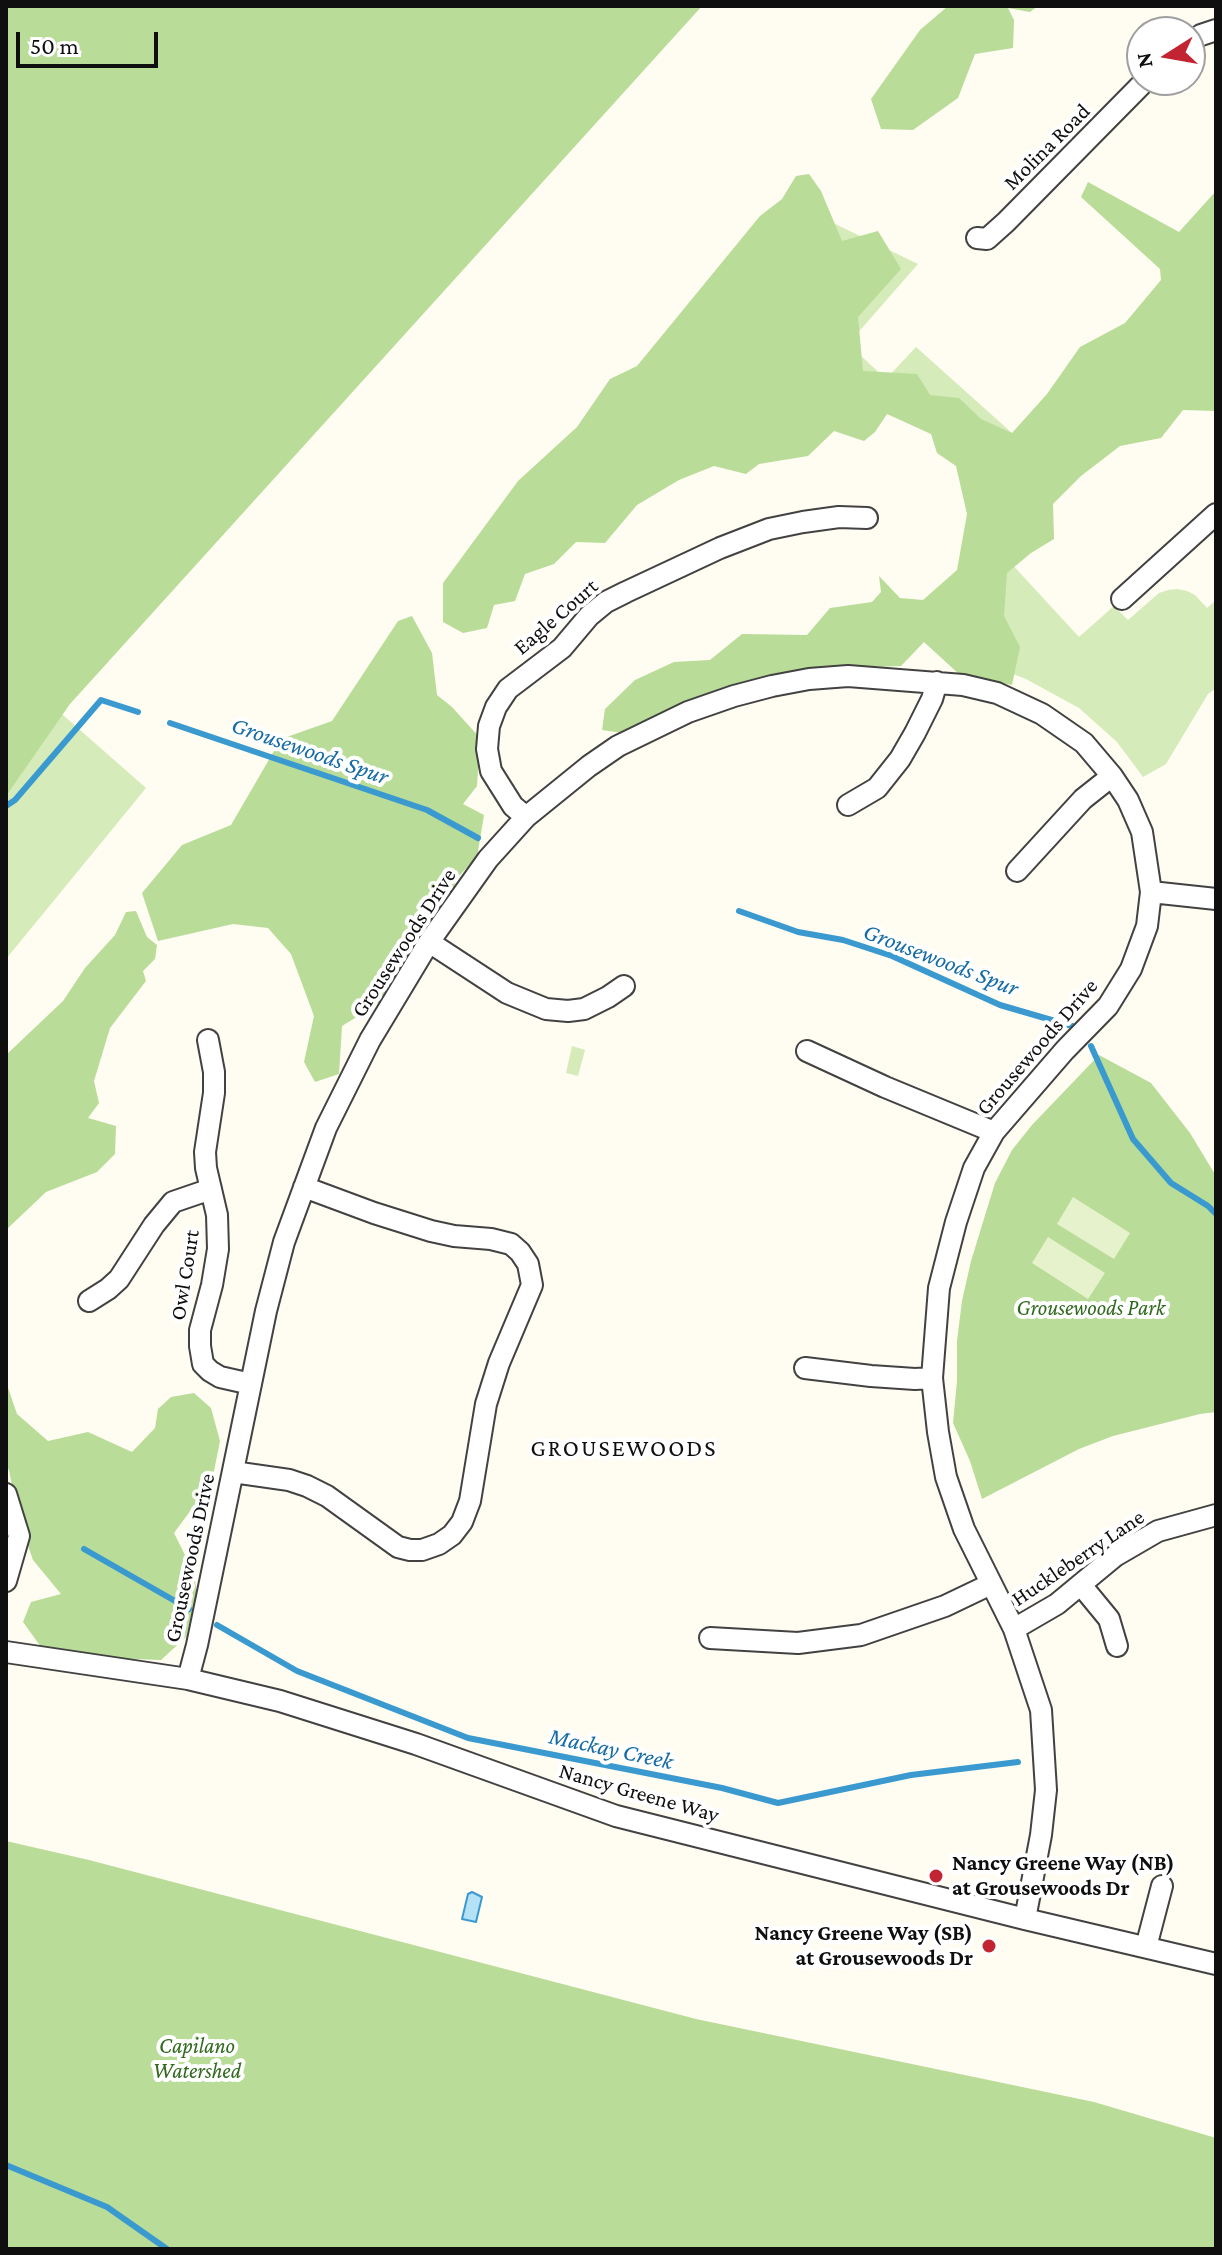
<!DOCTYPE html>
<style>
body{margin:0}
#map{position:relative;width:1222px;height:2255px;overflow:hidden;background:#fffcf1;font-family:"Crimson Pro",serif}
canvas{display:block}
.frame{position:absolute;inset:0;border:8px solid #0f0f0f;pointer-events:none}
.north{position:absolute;left:1126px;top:16px;width:80px;height:80px;box-sizing:border-box;background:#fff;border:2px solid #9f9f9f;border-radius:50%;rotate:259deg;font-size:22px;font-weight:700;line-height:32px;text-align:center;color:#0f0f0f}
.north::after{content:'';display:block;margin:auto;width:28px;height:36px;background:#c22431;clip-path:polygon(50% 0,100% 100%,50% 72%,0 100%)}
.scale{position:absolute;left:16px;top:32px;width:142px;height:36px;box-sizing:border-box;border:4px solid #0f0f0f;border-top:0;padding-left:10px;font-size:24px;line-height:28px;white-space:nowrap;color:#0f0f0f;-webkit-text-stroke:6px #fff;paint-order:stroke}
</style>
<div id="map">
<canvas width="1222" height="2255"></canvas>
<div class="frame"></div>
<div class="north">N</div>
<div class="scale">50 m</div>
</div>
<script>
const g = document.querySelector('canvas').getContext('2d');
g.lineJoin = 'round';
function paint(path, color) {
  g.fillStyle = color;
  g.fill(path, 'evenodd');
}
function shape(rows) {
  const path = new Path2D();
  for (const r of rows) {
    path.moveTo(r[0], r[1]);
    for (let i = 2; i < r.length; i += 2) path.lineTo(r[i], r[i + 1]);
  }
  return path;
}
function strokePath(path, color, width, dash) {
  g.strokeStyle = color;
  g.lineWidth = width;
  g.lineCap = dash ? 'butt' : 'round';
  g.setLineDash(dash || []);
  g.stroke(path);
}
function drawText(font, color, halo, rows, align = 'center') {
  g.font = font + ' "Crimson Pro",serif';
  g.lineWidth = 8;
  g.setLineDash([]);
  g.textBaseline = 'middle';
  g.strokeStyle = halo;
  g.fillStyle = color;
  for (const [text, x, y, turn = 0] of rows) {
    g.save();
    g.translate(x, y);
    g.rotate((+turn || 0) * Math.PI / 180);
    g.textAlign = isNaN(turn) ? turn : align;
    if (halo) g.strokeText(text, 0, 0);
    g.fillText(text, 0, 0);
    g.restore();
  }
}
paint(shape([
 [800,207,918,264,848,344,886,379,916,347,1012,433,1009,561,1079,637,1114,606,1128,620,1159,593,1168,590,1177,589,1187,591,1195,595,1207,608,1216,600,1216,688,1208,694,1166,764,1143,777,1117,742,1079,708,1026,679,998,668,975,439,879,403,563,468],
 [6,665,146,788,6,959],
 [572,1046,585,1050,578,1076,566,1073]
]), '#d5ebb9');
paint(shape([
 [6,6,702,6,70,704,6,796],
 [948,6,1038,6,1030,12,1008,8,1014,20,1013,48,975,54,958,98,913,130,881,129,871,99,920,30],
 [809,174,821,191,842,241,878,231,901,269,858,317,863,371,917,374,930,395,959,398,981,419,1012,433,1047,394,1080,347,1125,323,1161,280,1160,269,1081,197,1088,182,1179,232,1216,191,1216,411,1183,410,1161,438,1120,446,1081,476,1053,504,1054,539,1031,553,1007,573,1004,616,1020,647,1012,685,960,675,924,642,901,666,840,668,623,733,602,730,605,709,635,680,674,662,710,660,742,634,807,635,830,608,872,602,881,592,879,576,900,598,923,600,957,570,967,514,956,466,937,453,931,434,887,414,875,432,864,441,834,431,808,456,759,464,746,474,714,466,679,480,637,505,605,543,576,542,554,564,525,574,515,601,494,605,487,628,463,633,443,622,443,583,518,481,577,427,610,379,637,366,760,216,782,199,796,176],
 [412,616,432,653,437,695,452,707,480,738,477,786,463,804,484,815,477,857,457,878,449,900,410,953,379,1003,342,1026,339,1074,315,1082,304,1062,314,1016,291,954,268,928,233,924,158,941,142,893,182,845,231,825,281,739,332,721,398,621],
 [136,911,147,937,157,945,155,959,143,971,146,981,110,1028,94,1081,99,1103,88,1118,116,1126,115,1154,97,1172,46,1192,6,1230,6,1055,63,1001,85,968,115,935,126,912],
 [1099,1055,1151,1083,1190,1133,1216,1176,1216,1412,1200,1414,1113,1436,1079,1449,982,1499,970,1461,953,1423,957,1381,957,1341,962,1301,971,1261,995,1183,1012,1150,1032,1125],
 [6,1382,17,1414,48,1441,88,1432,132,1452,155,1428,158,1409,171,1397,194,1393,211,1408,220,1441,210,1491,191,1510,174,1533,193,1571,197,1592,186,1637,161,1660,109,1658,41,1647,23,1622,31,1602,61,1594,33,1560,18,1517,9,1470,6,1466],
 [6,1841,89,1860,696,2019,1094,2102,1216,2138,1216,2249,6,2249]
]), '#b9dc98');
paint(shape([
 [1073,1197,1130,1233,1114,1259,1057,1224],
 [1048,1237,1105,1273,1088,1299,1032,1263]
]), '#e6f2cb');
const water = shape([
 [472,1892,482,1897,476,1922,462,1919,468,1894,472,1892]
]);
paint(water, '#b5e1f7');
strokePath(water, '#3a9ad0', 2);
strokePath(shape([
 [170,723,427,810,478,838],
 [6,806,15,800,101,700,138,712],
 [739,911,798,932,843,940,892,956,1000,1005,1079,1028],
 [1091,1046,1133,1139,1171,1183,1208,1206,1216,1214],
 [84,1549,189,1609],
 [217,1625,297,1671,468,1738,722,1788,778,1803,911,1775,1018,1762],
 [6,2165,107,2207,167,2249]
]), '#3a9ad0', 6);
const minor = shape([
 [1190,42,1201,35,1216,30],
 [977,238,987,239,1006,222,1146,80],
 [1122,599,1216,514],
 [848,805,877,788,900,759,915,733,932,699,937,682],
 [526,817,513,806,491,771,487,749,489,726,496,707,508,689,562,648,589,616,606,602,626,592,720,548,769,529,803,522,839,517,867,518],
 [1017,871,1083,799,1112,776],
 [1151,892,1216,899],
 [429,942,507,993,546,1009,568,1011,584,1009,608,997,624,986],
 [208,1040,214,1072,214,1093,205,1152,206,1168,217,1215,218,1249,212,1285,200,1330,200,1346,203,1364,210,1371,220,1377,251,1384],
 [807,1051,885,1087,994,1132],
 [89,1301,108,1289,119,1279,154,1225,173,1202,211,1189],
 [805,1368,871,1376,915,1379,932,1378],
 [233,1472,289,1480,307,1486,327,1496,398,1547,410,1550,422,1550,439,1544,452,1535,462,1522,470,1501,486,1404,499,1363,532,1285,528,1264,520,1252,511,1244,491,1239,454,1236,431,1231,374,1213,304,1187],
 [6,1494,19,1536,6,1581],
 [1081,1585,1109,1619,1117,1646],
 [1014,1629,1057,1604,1115,1556,1158,1531,1216,1515],
 [710,1638,798,1643,861,1635,945,1606,991,1584],
 [6,1652,188,1679,280,1701,416,1744,616,1816,1025,1919,1216,1964],
 [188,1679,197,1645,266,1311,284,1242,326,1128,370,1040,429,942,488,859,526,817,589,766,618,746,688,712,734,696,772,686,809,679,848,676,963,685,997,693,1042,714,1084,743,1112,776,1128,800,1142,832,1151,892,1147,926,1131,969,1108,1006,1065,1050,994,1132,974,1168,956,1222,939,1288,932,1378,938,1432,946,1477,964,1529,1014,1629,1041,1710,1046,1790,1041,1835,1025,1919],
 [1146,1947,1162,1886]
]);
strokePath(minor, '#424242', 24);
strokePath(minor, '#fff', 20);
for (const [x, y, r, color] of [
 [936,1876,8,"#c22431"],
 [989,1946,8,"#c22431"]
]) {
  const dot = new Path2D();
  dot.arc(x, y, r, 0, 2 * Math.PI);
  g.fillStyle = color;
  g.fill(dot);
  strokePath(dot, '#fff', 3);
}
drawText('22px', '#0f0f0f', '#fff', [
 ["Molina Road",1047,147,-45],
 ["Eagle Court",556,617,-41],
 ["Grousewoods Drive",404,943,-57],
 ["Grousewoods Drive",1037,1047,-49],
 ["Owl Court",185,1275,-81],
 ["Grousewoods Drive",190,1558,-78],
 ["Huckleberry Lane",1078,1558,-34],
 ["Nancy Greene Way",639,1793,16]
]);
drawText('italic 22px', '#30691d', '#fff', [
 ["Grousewoods Park",1091,1308],
 ["Capilano",197,2046],
 ["Watershed",197,2071]
]);
drawText('bold 22px', '#0f0f0f', '#fff', [
 ["Nancy Greene Way (NB)",952,1863],
 ["at Grousewoods Dr",952,1888],
 ["Nancy Greene Way (SB)",973,1933,"right"],
 ["at Grousewoods Dr",973,1958,"right"]
], 'left');
drawText('italic 24px', '#156ba4', '#fff', [
 ["Grousewoods Spur",310,751,19],
 ["Grousewoods Spur",941,960,21],
 ["Mackay Creek",611,1749,12]
]);
g.letterSpacing = '2px';
drawText('24px', '#0f0f0f', '#fff', [
 ["GROUSEWOODS",624,1449]
]);
g.letterSpacing = '0px';
</script>
